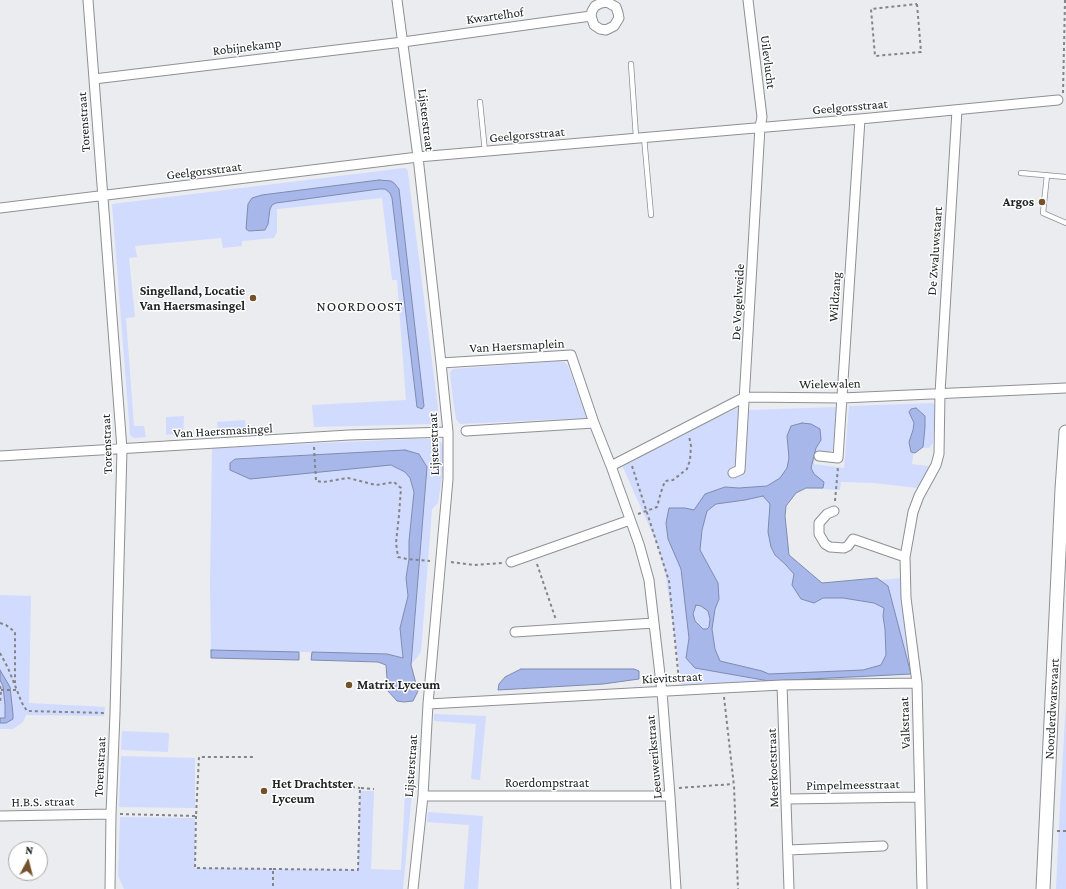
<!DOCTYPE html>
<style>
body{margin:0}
#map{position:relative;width:1066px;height:889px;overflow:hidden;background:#eaecf0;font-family:"Crimson Pro",serif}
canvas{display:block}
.north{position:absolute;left:8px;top:841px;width:40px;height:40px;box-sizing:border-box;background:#fff;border:1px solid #a7a7a7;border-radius:50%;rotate:7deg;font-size:11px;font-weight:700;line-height:16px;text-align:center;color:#222324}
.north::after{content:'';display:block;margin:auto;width:14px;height:18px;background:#75512b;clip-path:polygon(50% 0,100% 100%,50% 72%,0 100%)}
</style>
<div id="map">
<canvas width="1066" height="889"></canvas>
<div class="north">N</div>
</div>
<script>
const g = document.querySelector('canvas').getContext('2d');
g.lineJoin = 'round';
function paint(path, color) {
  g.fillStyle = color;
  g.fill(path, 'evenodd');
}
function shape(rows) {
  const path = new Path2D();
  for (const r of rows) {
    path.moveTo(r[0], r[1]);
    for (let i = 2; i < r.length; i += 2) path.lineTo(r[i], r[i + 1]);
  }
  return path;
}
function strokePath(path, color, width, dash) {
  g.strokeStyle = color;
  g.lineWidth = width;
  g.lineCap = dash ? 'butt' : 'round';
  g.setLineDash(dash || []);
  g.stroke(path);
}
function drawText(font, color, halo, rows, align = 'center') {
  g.font = font + ' "Crimson Pro",serif';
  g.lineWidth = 3;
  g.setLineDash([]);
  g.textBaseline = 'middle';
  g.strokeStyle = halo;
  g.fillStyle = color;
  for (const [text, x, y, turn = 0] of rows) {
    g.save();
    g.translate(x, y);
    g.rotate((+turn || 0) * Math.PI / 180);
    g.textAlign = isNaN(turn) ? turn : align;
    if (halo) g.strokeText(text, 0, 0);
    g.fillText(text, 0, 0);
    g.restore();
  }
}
paint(shape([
 [404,168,407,169,408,173,439,416,438,421,435,424,314,427,312,405,406,400,397,280,392,280,382,198,277,209,277,232,274,238,242,241,242,246,223,248,221,238,135,246,137,257,129,258,135,317,126,318,134,426,144,426,146,437,134,438,132,437,130,435,112,204],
 [560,361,565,362,568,366,587,418,460,424,456,419,453,400,450,372,453,369],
 [748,403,748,410,837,407,833,450,828,453,816,452,814,464,844,468,849,406,933,403,935,406,933,443,929,448,914,448,912,464,928,466,930,467,918,488,874,483,841,482,840,490,786,487,782,519,787,556,821,585,903,578,911,674,771,684,682,687,666,577,658,546,621,463],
 [184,416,183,433,166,435,166,417],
 [245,420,246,429,218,432,217,422],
 [412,439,438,439,443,445,444,456,443,470,438,503,432,509,421,652,411,665,427,467,405,451,235,458,230,463,391,465,405,472,410,479,414,492,409,541,409,559,406,578,408,596,401,639,403,658,387,654,211,650,210,583,212,448],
 [0,595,31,596,29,703,105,707,104,716,26,715,23,722,13,729,0,729],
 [1066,701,1066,889,1056,889,1059,825],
 [434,714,486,716,480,780,471,779,476,724,434,721],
 [122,731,169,733,168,752,121,750],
 [121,756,195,758,195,808,119,807],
 [360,791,374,791,371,869,401,870,405,793,412,793,403,889,124,889,118,876,120,817,195,818,195,868,358,870],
 [428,812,483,816,478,889,464,889,469,825,427,822]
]), '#d0dbfe');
const water = shape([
 [379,180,391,181,394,183,399,189,424,406,422,409,417,407,392,198,390,193,385,189,379,189,276,203,272,205,270,209,268,224,265,230,249,231,246,229,248,204,252,198,262,195,379,180],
 [916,408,925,416,925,427,923,447,915,453,911,452,909,442,913,430,914,423,909,412,911,409,916,408],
 [802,423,811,424,820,429,821,440,816,448,811,468,814,474,824,482,823,488,806,488,796,493,786,506,785,516,789,555,822,583,877,578,888,586,911,674,769,681,695,668,686,658,689,638,681,569,668,539,666,523,669,508,685,508,694,510,705,494,725,487,739,488,767,486,780,478,787,468,789,458,787,436,791,426,802,423],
 [763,496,770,504,768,532,771,547,775,555,785,564,794,574,792,585,801,599,814,603,823,598,843,598,874,603,884,608,883,616,885,629,886,655,881,665,863,670,769,674,762,671,720,661,715,649,712,629,715,609,719,599,718,583,700,550,702,530,707,511,716,504,745,500,763,496],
 [696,605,701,606,708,611,710,619,709,627,707,629,703,629,695,621,693,614,696,605],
 [405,450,419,454,427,467,411,665,418,691,413,701,404,702,397,701,388,691,386,665,378,662,311,660,312,652,387,654,403,658,400,628,408,596,406,578,409,559,409,541,414,492,410,478,405,472,391,465,250,479,230,470,230,463,235,459,405,450],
 [211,650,299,652,299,660,211,658,211,650],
 [521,669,634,669,639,671,639,679,603,684,498,690,499,684,505,677,521,669],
 [0,670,10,687,13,714,13,719,6,723,0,723,0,718,5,718,5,705,3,686,0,680,0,670]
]);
paint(water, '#a7b7e9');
strokePath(water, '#7f8bae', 1);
const lane = shape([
 [631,64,636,137],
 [480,102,485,152],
 [644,137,651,215],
 [1021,173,1066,177],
 [1047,175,1043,213,1066,223]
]);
const street = shape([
 [88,0,122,449,115,713,111,814,110,889],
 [397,0,418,157,441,363,448,432,448,479,428,704,423,796,413,889],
 [94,79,403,42,591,16,592,11,595,6,601,3,607,2,616,7,618,13,619,18,614,26,606,30,600,29,594,25,591,16],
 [0,208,418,157,860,119,1058,100],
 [441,363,571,355,594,423,611,466,639,544,649,580,662,692,670,796,676,889],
 [466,431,594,423],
 [0,456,349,435,448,432],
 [819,456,838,458,860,119],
 [611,466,745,397,842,398,1066,388],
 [733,473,740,470,760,127,762,117,748,0],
 [834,511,827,514,819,523,819,534,825,544,830,547,844,548,848,546,853,539,905,557],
 [511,562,630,520],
 [515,632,654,623],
 [782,685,789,889],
 [428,704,723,688,782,685,917,683],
 [423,796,670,796],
 [787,799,920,797],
 [0,816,111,814],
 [788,850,883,846],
 [922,889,917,683,906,598,905,557,913,512,919,496,936,465,939,454,940,393,957,110]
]);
const secondary = shape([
 [1043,889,1062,489,1066,432]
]);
strokePath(lane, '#8f9094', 6);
strokePath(street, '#8f9094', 11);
strokePath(secondary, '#8f9094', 15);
strokePath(shape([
 [917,4,921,52,875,56,871,9,917,4],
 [1063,93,1065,0],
 [314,447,316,481,323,482,348,478,376,485,394,482,401,488,399,515,396,543,398,557,407,559,430,561],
 [632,466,669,581,679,681],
 [835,501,838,467],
 [638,514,657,507,661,492,665,481,673,480,687,469,690,460,691,446,689,436],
 [451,562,474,565,502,563],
 [537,564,556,620],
 [0,623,6,625,15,632,15,683],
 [0,653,8,668,22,703,27,711,105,713],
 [0,686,1,690,0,704],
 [1,690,17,690],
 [724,697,734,786,738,889],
 [352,787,360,788],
 [679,788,733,784],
 [120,814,196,816,199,757,253,757],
 [196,816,195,868,273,869,273,889],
 [1057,831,1066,831],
 [273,869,358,870,360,788,374,789]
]), '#838487', 2, [3, 3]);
strokePath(lane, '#fff', 4.5);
strokePath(street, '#fff', 9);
strokePath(secondary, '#fff', 13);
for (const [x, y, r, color] of [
 [1042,202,4,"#75512b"],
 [253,298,4,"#75512b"],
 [349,685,4,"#75512b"],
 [264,791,4,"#75512b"]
]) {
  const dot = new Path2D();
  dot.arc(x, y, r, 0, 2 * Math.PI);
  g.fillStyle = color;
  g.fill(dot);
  strokePath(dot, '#fff', 1.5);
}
drawText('13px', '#222324', '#fff', [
 ["Kwartelhof",495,16,-8],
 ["Robijnekamp",247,47,-7],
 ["Uilevlucht",768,62,83],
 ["Geelgorsstraat",850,107,-5],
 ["Lijsterstraat",426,120,83],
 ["Torenstraat",84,122,-94],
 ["Geelgorsstraat",527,135,-5],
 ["Geelgorsstraat",204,171,-7],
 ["De Zwaluwstaart",935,251,-86],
 ["Wildzang",835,297,-86],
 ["De Vogelweide",738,302,-87],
 ["Van Haersmaplein",517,346,-3],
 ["Wielewalen",830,384,-1],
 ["Van Haersmasingel",223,431,-3],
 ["Torenstraat",107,444,-92],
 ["Lijsterstraat",434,444,-92],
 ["Kievitstraat",672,678,-3],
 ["Noorderdwarsvaart",1052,709,-87],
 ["Valkstraat",905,723,-92],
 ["Leeuwerikstraat",654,757,-95],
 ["Lijsterstraat",411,766,-86],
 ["Torenstraat",100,767,-87],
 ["Meerkoetstraat",773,768,-92],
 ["Roerdompstraat",547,783],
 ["Pimpelmeesstraat",853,785,-1],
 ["H.B.S. straat",43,802,-1]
]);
drawText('bold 13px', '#222324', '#fff', [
 ["Argos",1034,202],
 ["Singelland, Locatie",245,291],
 ["Van Haersmasingel",245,306],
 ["Matrix Lyceum",357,685,"left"],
 ["Het Drachtster",272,784,"left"],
 ["Lyceum",272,799,"left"]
], 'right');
g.letterSpacing = '1px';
drawText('14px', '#222324', '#fff', [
 ["NOORDOOST",360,307]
]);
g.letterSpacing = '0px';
</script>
